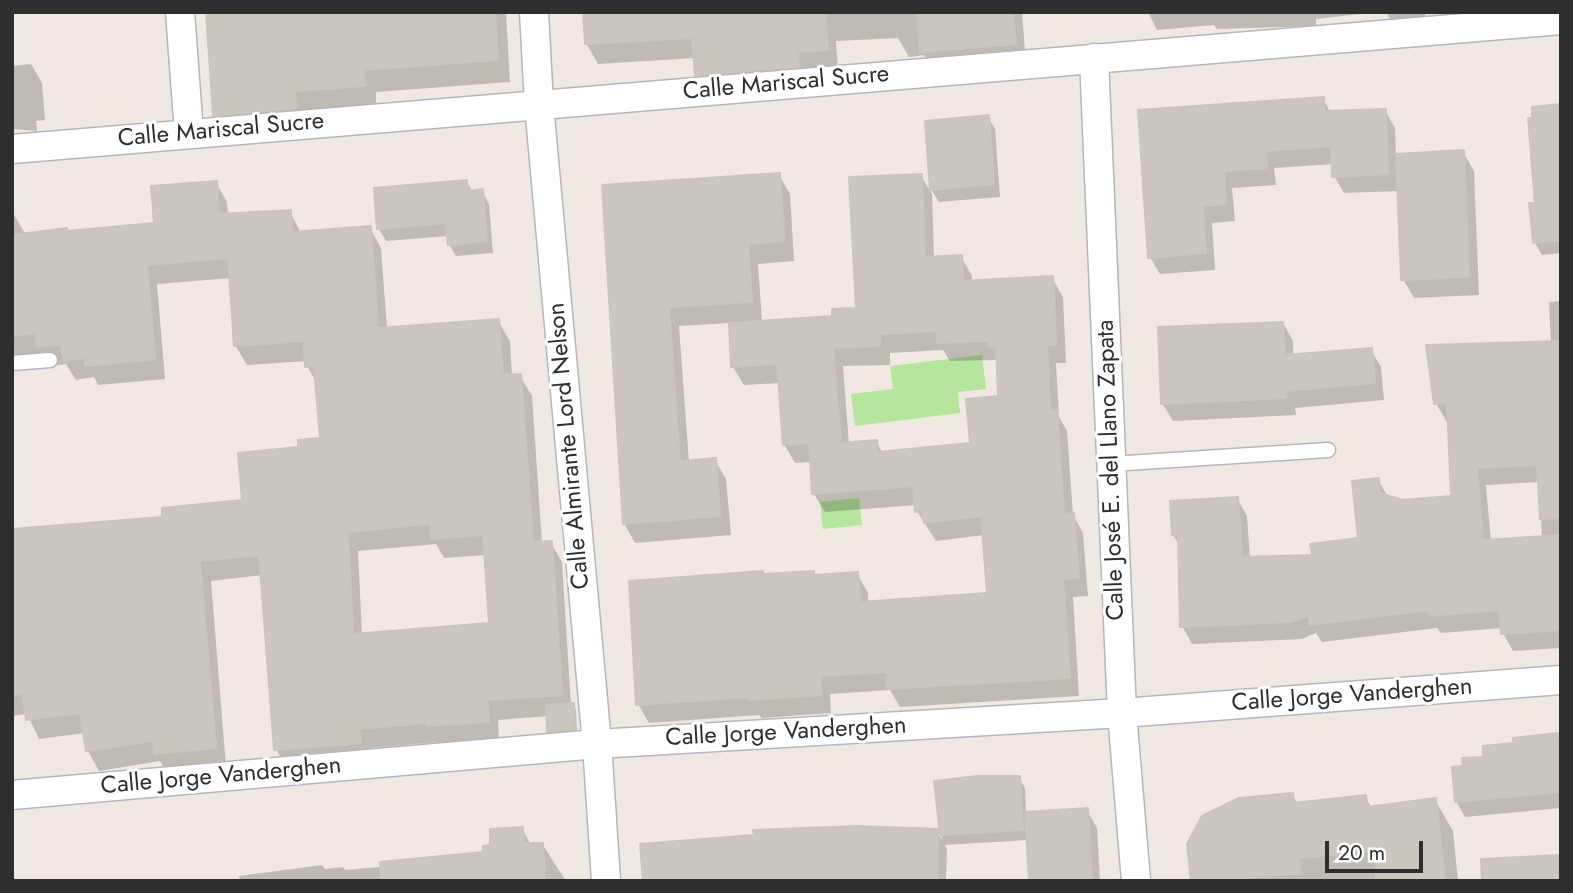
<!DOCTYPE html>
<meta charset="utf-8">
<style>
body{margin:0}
#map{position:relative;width:1573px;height:893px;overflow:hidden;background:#efe9e1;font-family:Jost,sans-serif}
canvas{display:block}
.frame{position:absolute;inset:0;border:14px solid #2e2e2e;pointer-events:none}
.scale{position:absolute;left:1325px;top:841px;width:98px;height:32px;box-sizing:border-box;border:4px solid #2e2e2e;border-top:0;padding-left:9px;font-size:21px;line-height:24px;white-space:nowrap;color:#2e2e2e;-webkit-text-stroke:5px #fff;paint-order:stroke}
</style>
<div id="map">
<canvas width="1573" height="893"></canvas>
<div class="frame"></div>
<div class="scale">20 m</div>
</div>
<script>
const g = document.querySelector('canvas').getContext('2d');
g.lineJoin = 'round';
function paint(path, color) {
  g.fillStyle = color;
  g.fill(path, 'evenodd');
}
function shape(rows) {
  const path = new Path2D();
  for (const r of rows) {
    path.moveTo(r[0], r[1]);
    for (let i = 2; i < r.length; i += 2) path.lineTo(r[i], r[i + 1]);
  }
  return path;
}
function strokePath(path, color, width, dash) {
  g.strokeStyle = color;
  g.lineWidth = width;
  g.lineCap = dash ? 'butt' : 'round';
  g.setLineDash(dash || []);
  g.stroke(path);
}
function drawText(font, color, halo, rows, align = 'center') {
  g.font = font + ' Jost,sans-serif';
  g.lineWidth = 6;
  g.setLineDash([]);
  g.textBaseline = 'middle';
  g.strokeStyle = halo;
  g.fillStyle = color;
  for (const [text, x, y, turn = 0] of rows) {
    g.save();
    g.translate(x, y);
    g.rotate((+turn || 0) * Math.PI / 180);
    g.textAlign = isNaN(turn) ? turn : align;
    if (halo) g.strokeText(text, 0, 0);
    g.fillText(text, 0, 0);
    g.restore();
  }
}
paint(shape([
 [982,355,986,389,958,392,960,413,855,426,851,394,893,389,890,366],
 [859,498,862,525,823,529,820,502]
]), '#b6e59e');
paint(shape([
 [208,12,506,12,510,82,376,92,376,108,227,137,215,115],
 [585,12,1022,12,1026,64,933,72,924,55,909,57,898,38,836,41,838,70,708,94,696,74,695,58,598,64,586,43],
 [1148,12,1379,12,1316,19,1316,26,1217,29,1214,25,1157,30],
 [1386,12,1425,12,1426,22,1394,26],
 [31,64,42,83,45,120,36,121,37,131,12,129,12,66],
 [1323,99,1331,113,1385,110,1395,128,1396,156,1463,152,1474,171,1479,295,1414,298,1403,279,1399,191,1344,193,1334,176,1334,164,1274,168,1276,185,1232,188,1235,221,1212,223,1215,270,1160,274,1150,257,1140,112],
 [1561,106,1561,253,1542,255,1535,243],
 [988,117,995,129,1000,197,939,202,932,191,934,258,961,257,972,276,972,282,1052,278,1063,297,1066,363,1056,363,1059,417,1067,431,1073,515,1083,533,1088,596,1073,597,1079,696,900,707,890,690,830,694,831,713,762,718,759,715,649,723,638,704,764,576,815,577,857,574,868,593,868,603,989,594,984,535,936,541,917,511,916,505,825,512,814,494,812,462,795,463,784,444,780,383,744,385,733,367,730,323,679,326,689,462,715,460,726,479,731,535,635,543,624,523,603,187,779,175,790,194,794,261,758,264,762,322,834,317,857,309,921,176,932,194,926,122],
 [943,350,950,361,998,360,1000,398,971,444,883,453,876,442,849,444,843,366,890,365,890,353],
 [466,181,473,192,482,191,489,204,493,253,456,256,449,244,448,236,386,241,379,229,376,190],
 [216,183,227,202,228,216,290,212,301,233,370,228,381,248,387,329,498,321,510,341,512,377,520,376,532,396,542,543,551,543,562,562,571,705,576,710,577,735,552,737,549,731,548,716,498,720,499,741,440,745,439,742,370,748,371,762,287,769,276,749,263,575,211,581,226,767,167,773,160,761,99,771,88,751,85,733,39,739,27,714,12,716,12,531,164,519,244,502,300,449,322,439,318,385,307,366,307,361,247,365,235,345,231,278,157,284,165,379,98,385,94,377,76,380,66,364,50,366,42,353,12,357,12,215,14,215,26,235,156,225],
 [436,544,444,558,486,555,491,624,362,635,358,551],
 [1561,301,1561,648,1513,651,1503,633,1502,628,1441,633,1437,628,1322,642,1316,633,1302,639,1192,644,1182,626,1180,546,1173,535,1237,498,1247,516,1250,559,1314,556,1360,540,1378,480,1388,497,1402,501,1453,497,1449,421,1446,421,1436,403,1551,343,1549,302],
 [1539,482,1542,538,1491,542,1486,485],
 [1283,323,1293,341,1293,356,1371,350,1381,367,1384,400,1295,408,1296,415,1173,421,1162,403],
 [1557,735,1561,743,1561,808,1465,817,1456,801,1465,768,1515,745],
 [1019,778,1025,788,1026,814,1087,810,1097,828,1100,881,1031,881,1028,840,945,845,947,849,946,881,645,881,937,831,942,840,936,783],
 [1292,795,1298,804,1365,797,1372,808,1435,800,1453,831,1458,881,1192,881],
 [522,829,531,845,542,844,566,881,240,881,239,876,322,865,325,869,343,867,345,870,424,863,485,854,492,847]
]), '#0003');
const building = shape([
 [206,12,495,12,498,60,364,70,365,86,295,91,296,109,213,116,206,12],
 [583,12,825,12,828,50,798,52,799,67,695,75,692,38,585,44,583,12],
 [917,12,1013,12,1016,44,920,52,917,12],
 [1324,97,1324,111,1386,109,1388,174,1332,177,1331,146,1266,151,1267,168,1224,171,1226,204,1203,206,1206,253,1148,258,1138,110,1324,97],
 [1561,104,1561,240,1533,243,1529,203,1535,203,1528,118,1532,118,1532,107,1561,104],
 [989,115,994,184,930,190,925,121,989,115],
 [1464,150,1469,277,1401,280,1396,154,1464,150],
 [780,173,784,241,748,244,752,302,669,307,680,461,716,458,720,516,623,524,602,185,780,173],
 [922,174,925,257,962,255,963,281,1053,276,1056,344,1047,345,1050,411,1057,410,1064,514,1074,513,1079,578,1063,579,1070,678,887,689,886,672,820,676,822,695,749,700,749,697,636,705,629,581,763,571,763,574,814,571,814,575,858,572,860,602,987,593,981,516,924,523,922,511,915,512,913,486,812,494,809,443,783,445,777,364,731,367,729,323,832,316,832,309,856,308,849,177,922,174],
 [937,331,937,343,989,341,989,347,996,347,998,396,966,399,970,443,878,452,877,440,841,443,833,348,880,346,880,334,937,331],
 [467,180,468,191,483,189,487,241,448,245,445,223,377,229,374,188,467,180],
 [217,181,219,214,291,210,292,232,371,226,378,328,499,319,503,375,521,374,533,542,552,541,562,695,487,700,489,722,427,726,427,723,359,729,361,743,274,750,259,555,200,561,216,748,154,754,153,741,86,751,80,713,26,720,23,694,12,695,12,529,162,517,162,508,242,500,238,453,298,447,298,440,320,438,314,366,305,367,304,341,234,346,228,258,147,265,155,359,85,366,85,358,63,361,61,344,37,347,35,333,12,336,12,235,67,228,67,231,154,223,151,186,217,181],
 [430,524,431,539,483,535,489,623,353,634,348,532,430,524],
 [1283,322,1285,355,1372,348,1375,383,1286,391,1287,398,1161,404,1158,327,1283,322],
 [1561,341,1561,518,1540,519,1537,465,1477,468,1483,540,1561,535,1561,630,1501,634,1499,610,1429,616,1429,610,1310,625,1309,615,1291,622,1180,627,1178,535,1172,535,1170,501,1238,497,1242,557,1312,555,1310,544,1358,538,1352,481,1379,478,1380,493,1402,500,1451,496,1447,403,1434,404,1426,345,1561,341],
 [574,703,575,729,547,732,546,705,574,703],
 [1558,733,1561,792,1455,802,1452,767,1463,766,1462,758,1483,757,1483,746,1513,743,1513,738,1558,733],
 [977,776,1020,776,1023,830,940,835,934,781,977,776],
 [1293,793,1294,803,1366,795,1367,807,1436,798,1445,881,1376,881,1375,851,1299,858,1301,873,1246,878,1247,881,1191,881,1187,844,1202,816,1239,798,1293,793],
 [1088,808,1092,881,1029,881,1025,812,1088,808],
 [859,826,938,829,937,881,643,881,640,844,754,835,753,830,859,826],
 [523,827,524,843,543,843,545,881,381,881,380,862,483,852,483,846,490,845,490,829,523,827],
 [1561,855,1561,881,1482,881,1481,859,1561,855]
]);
paint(building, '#cbc7bf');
strokePath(building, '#cbc5ba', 2);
const lane = shape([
 [12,363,50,360],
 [1111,464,1328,450]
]);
const street = shape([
 [180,12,189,133],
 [534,12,539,105,597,744,606,881],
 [1094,58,1122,713,1136,881],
 [12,149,1561,20],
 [12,795,597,744,1122,713,1561,680]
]);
strokePath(lane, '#b4b7c1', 17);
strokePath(street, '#b4b7c1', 31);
strokePath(lane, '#fff', 14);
strokePath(street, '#fff', 28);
drawText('24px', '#2e2e2e', '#fff', [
 ["Calle Mariscal Sucre",786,84,-5],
 ["Calle Mariscal Sucre",221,131,-5],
 ["Calle Almirante Lord Nelson",570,446,-95],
 ["Calle José E. del Llano Zapata",1112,470,-92],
 ["Calle Jorge Vanderghen",1352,696,-4],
 ["Calle Jorge Vanderghen",786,733,-3],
 ["Calle Jorge Vanderghen",221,777,-5]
]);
</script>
